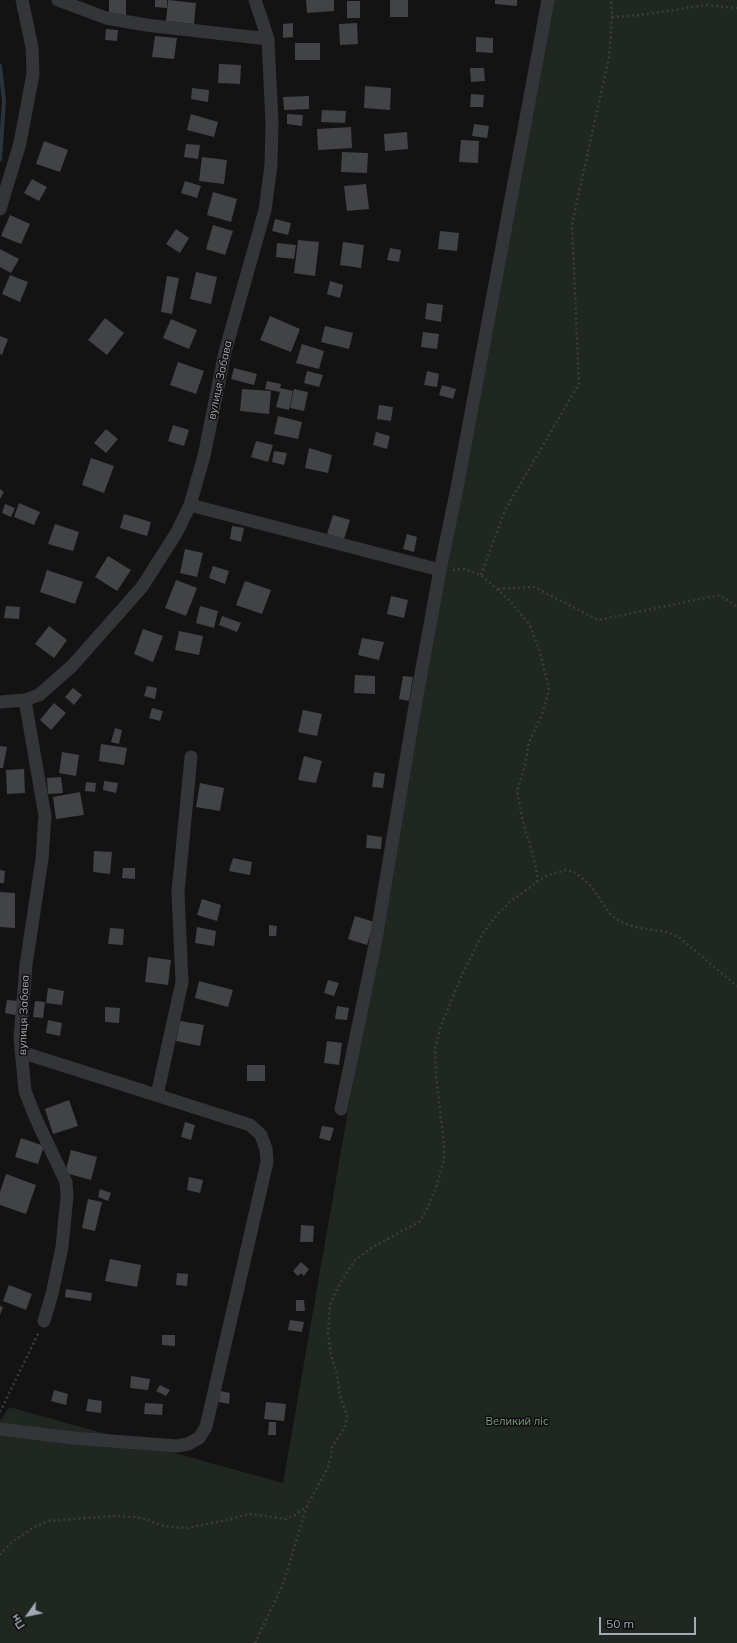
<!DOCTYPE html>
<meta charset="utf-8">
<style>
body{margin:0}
#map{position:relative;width:737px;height:1643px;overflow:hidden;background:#131314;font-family:Mulish,sans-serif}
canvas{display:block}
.north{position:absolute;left:8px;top:1595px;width:40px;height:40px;-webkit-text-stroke:3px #0e0e0f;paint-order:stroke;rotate:237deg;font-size:11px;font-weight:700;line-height:16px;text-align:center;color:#a5a9b4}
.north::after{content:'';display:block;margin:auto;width:14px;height:18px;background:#a5a9b4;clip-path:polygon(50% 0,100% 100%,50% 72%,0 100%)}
.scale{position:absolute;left:599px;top:1617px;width:97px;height:18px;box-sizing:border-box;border:2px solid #a5a9b4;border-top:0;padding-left:5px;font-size:12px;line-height:14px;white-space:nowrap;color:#a5a9b4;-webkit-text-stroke:3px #0e0e0f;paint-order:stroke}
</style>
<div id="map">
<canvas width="737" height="1643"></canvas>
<div class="north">Пн</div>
<div class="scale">50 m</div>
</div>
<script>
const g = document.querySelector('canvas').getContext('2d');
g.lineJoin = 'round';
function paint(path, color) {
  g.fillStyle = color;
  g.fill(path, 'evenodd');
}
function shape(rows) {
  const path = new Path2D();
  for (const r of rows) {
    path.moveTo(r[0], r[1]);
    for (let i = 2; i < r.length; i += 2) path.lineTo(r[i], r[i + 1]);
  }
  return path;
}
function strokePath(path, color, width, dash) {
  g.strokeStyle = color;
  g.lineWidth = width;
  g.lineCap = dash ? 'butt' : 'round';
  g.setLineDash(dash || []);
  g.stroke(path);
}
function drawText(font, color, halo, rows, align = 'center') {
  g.font = font + ' Mulish,sans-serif';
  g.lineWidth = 3;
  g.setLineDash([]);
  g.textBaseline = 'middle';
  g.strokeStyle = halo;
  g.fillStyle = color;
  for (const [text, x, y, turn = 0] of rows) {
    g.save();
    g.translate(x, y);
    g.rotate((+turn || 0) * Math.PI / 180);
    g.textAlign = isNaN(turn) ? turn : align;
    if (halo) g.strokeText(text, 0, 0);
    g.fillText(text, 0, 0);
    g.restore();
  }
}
paint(shape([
 [547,0,737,0,737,1643,0,1643,0,1421,9,1407,283,1483,460,470]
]), '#1f2720');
strokePath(shape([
 [0,66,4,101,0,159]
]), '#2c3339', 4);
paint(shape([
 [109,0,126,0,126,16,109,16],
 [155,0,167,0,167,8,155,7],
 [168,0,196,3,194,24,166,21],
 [306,0,334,0,334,11,307,13],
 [390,0,408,0,408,17,390,17],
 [495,0,517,0,517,6,495,4],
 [347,1,360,1,360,18,347,18],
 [293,23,293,37,283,38,283,24],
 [357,23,358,44,340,45,339,24],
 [106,29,118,30,117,41,105,40],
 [155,36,177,38,174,59,152,57],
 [476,37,493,38,493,53,476,52],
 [295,43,320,43,320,60,295,60],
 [219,64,241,65,240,84,218,83],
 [470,68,484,68,485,81,471,82],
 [365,86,391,88,390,110,364,108],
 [192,88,209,90,208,102,191,99],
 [471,94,484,95,483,107,470,107],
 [309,96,309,109,284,110,283,97],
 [322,110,346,111,345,123,321,122],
 [191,114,218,122,214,137,187,130],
 [287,114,303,115,302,126,287,124],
 [474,124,489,126,487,138,472,136],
 [351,127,352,148,318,150,317,129],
 [407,132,408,149,385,151,384,134],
 [461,140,479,141,478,163,459,162],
 [44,141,68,150,60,172,36,164],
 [186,144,200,145,198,159,184,157],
 [342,152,368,153,367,173,341,172],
 [202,157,227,160,224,184,199,181],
 [32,179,47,187,39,201,24,193],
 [185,181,201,186,197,198,181,193],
 [366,184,369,209,347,211,344,186],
 [213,192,237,199,231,222,207,215],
 [10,215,30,224,21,244,1,236],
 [275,219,291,223,288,235,272,231],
 [213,225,233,231,225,255,206,249],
 [176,229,189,238,180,253,166,244],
 [440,231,459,233,457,251,438,249],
 [298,240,319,242,315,276,294,273],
 [343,242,364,245,361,268,340,265],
 [277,243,296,245,294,259,276,257],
 [390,248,401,250,399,262,387,260],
 [0,249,19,259,11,273,0,267],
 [196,272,217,277,211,304,190,299],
 [10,275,28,282,20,302,2,294],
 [167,276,179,278,172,314,161,312],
 [330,281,343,285,340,298,327,294],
 [427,303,443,305,441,322,425,319],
 [270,316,300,329,291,352,260,340],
 [105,318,124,333,107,355,88,340],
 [171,319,197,330,189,349,163,338],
 [325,326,353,333,349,349,321,342],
 [423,332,439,334,437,349,421,347],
 [0,336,8,339,2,355,0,354],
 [302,344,324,351,319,369,296,363],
 [178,362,204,371,196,394,170,385],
 [234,368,257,374,254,385,231,379],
 [307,371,323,375,319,387,304,383],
 [427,371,439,374,437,387,424,385],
 [267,381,281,384,280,388,293,391,289,410,276,407,280,392,265,389],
 [442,385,456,389,453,399,439,395],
 [242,389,271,391,269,414,240,411],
 [294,389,308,392,304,411,290,408],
 [379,405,393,407,391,421,377,419],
 [278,416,302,422,298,439,274,434],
 [173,425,189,430,184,446,168,441],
 [106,429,118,439,106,453,94,443],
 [376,432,390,436,387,449,373,445],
 [256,441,273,445,268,462,251,457],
 [309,448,332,455,328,473,305,468],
 [274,451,287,453,284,465,272,462],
 [91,458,114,466,104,493,82,485],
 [0,489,4,492,0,499],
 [19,503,40,512,34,525,14,517],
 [5,504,15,508,11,517,2,513],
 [124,514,151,522,147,536,120,528],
 [333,515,350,520,344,539,327,534],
 [55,524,79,532,73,551,48,544],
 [232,526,244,528,241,542,230,539],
 [407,534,417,537,414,552,403,549],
 [185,549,203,553,197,577,180,573],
 [108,556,131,570,117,591,95,577],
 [213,566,229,571,225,584,209,578],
 [47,570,83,582,75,604,40,592],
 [176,580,197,588,186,616,165,608],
 [245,581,271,590,262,614,236,605],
 [391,596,408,600,404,618,387,614],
 [6,606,20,607,19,619,4,618],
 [200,606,218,611,214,628,196,623],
 [222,616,241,623,237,632,219,625],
 [49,626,67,640,54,658,35,644],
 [143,629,163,636,153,662,134,654],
 [179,631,203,636,199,655,175,650],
 [362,638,384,642,379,660,358,655],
 [355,675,375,676,375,694,354,693],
 [403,676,413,677,409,701,399,699],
 [147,686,157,688,155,699,144,696],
 [73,688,82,695,74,705,65,697],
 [54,703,66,713,51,730,40,720],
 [152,708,163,711,160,721,149,718],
 [303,710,322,714,317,736,298,732],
 [115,728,122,730,119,744,111,742],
 [101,744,127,748,124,765,99,761],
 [0,746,7,747,3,768,0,768],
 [62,752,79,755,76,776,59,773],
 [304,756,322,761,316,783,298,780],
 [24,769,25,793,7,794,6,770],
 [374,772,385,774,383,788,372,787],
 [61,777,63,793,48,794,47,778],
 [104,781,118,783,116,793,103,790],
 [86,782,96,783,95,792,85,791],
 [200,783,224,788,220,811,196,807],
 [80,792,84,815,56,819,53,797],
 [367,835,382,837,381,849,366,848],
 [94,851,112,852,110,874,93,872],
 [233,858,252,862,250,875,229,871],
 [123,868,135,868,135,879,122,878],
 [0,870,5,871,4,883,0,883],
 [0,892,15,893,15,928,0,927],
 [202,899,221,905,217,921,197,915],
 [355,916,374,922,367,945,348,939],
 [269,925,277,926,276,936,269,936],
 [197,927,216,931,214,946,195,943],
 [110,928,124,929,123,945,108,944],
 [148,957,171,960,168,985,145,982],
 [328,980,339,983,334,996,324,993],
 [199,981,233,990,228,1007,195,998],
 [48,988,64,991,62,1005,46,1003],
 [7,1000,18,1001,16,1015,5,1013],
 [35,1001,45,1002,43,1018,33,1017],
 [337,1006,349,1008,347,1020,335,1019],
 [105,1007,120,1008,119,1023,105,1022],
 [48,1020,62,1023,60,1036,46,1033],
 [180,1021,204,1025,200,1046,176,1041],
 [327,1041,342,1043,339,1065,324,1063],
 [247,1065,265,1065,265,1081,247,1081],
 [69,1100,78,1126,53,1134,45,1109],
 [185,1122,195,1125,191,1140,181,1137],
 [322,1126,334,1128,330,1141,319,1138],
 [21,1138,44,1146,38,1164,15,1157],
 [71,1150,97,1157,91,1180,65,1173],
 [6,1174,36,1185,26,1214,0,1205,0,1192],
 [189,1177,203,1180,200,1193,187,1190],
 [100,1189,111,1193,108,1201,98,1197],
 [88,1199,102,1202,95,1231,82,1228],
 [301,1225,314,1226,313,1242,300,1242],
 [110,1259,141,1265,137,1287,105,1281],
 [301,1262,309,1269,304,1276,301,1273,298,1276,293,1271],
 [177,1273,188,1274,187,1286,176,1285],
 [9,1285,32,1294,26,1310,3,1301],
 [66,1289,92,1293,91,1301,65,1297],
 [296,1300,304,1300,305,1311,296,1311],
 [0,1306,3,1307,0,1315],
 [290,1320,304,1322,302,1332,288,1330],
 [162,1335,175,1335,175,1346,162,1345],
 [131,1376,150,1379,148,1390,130,1388],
 [160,1385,170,1390,166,1396,156,1391],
 [54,1390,68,1394,66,1405,51,1401],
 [220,1391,230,1393,229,1404,219,1402],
 [88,1399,102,1401,101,1413,86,1411],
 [266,1402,286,1404,284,1421,264,1419],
 [145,1403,163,1404,162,1415,144,1414],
 [269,1422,276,1422,276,1435,268,1435]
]), '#424347');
strokePath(shape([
 [612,17,640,15,706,5,737,8],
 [453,570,464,569,481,575,509,600,530,625,541,656,549,690,542,715,529,742,525,765,517,792,524,826,533,855,537,873,537,882],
 [481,575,505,510,579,384,572,224,609,57,612,17,611,0],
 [498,589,534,587,598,620,720,595,737,607],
 [0,1412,39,1332],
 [0,1555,12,1542,34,1527,48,1521,114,1516,134,1517,147,1519,156,1524,171,1527,187,1528,222,1521,250,1514,286,1519,295,1515,307,1506,328,1467,331,1457,332,1447,345,1427,347,1416,340,1395,337,1375,331,1354,328,1334,330,1305,337,1289,354,1261,371,1248,419,1222,426,1211,437,1185,444,1159,444,1145,436,1076,435,1049,441,1026,460,979,483,933,496,916,511,901,546,876,566,870,576,873,590,885,611,915,621,922,635,927,667,932,680,938,737,986],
 [255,1643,283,1584,307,1506]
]), '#3a3c40', 2.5, [2, 3]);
strokePath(shape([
 [58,0,106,18,146,25,268,39],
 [0,209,20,143,33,74,32,47,22,0],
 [190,505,440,570],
 [25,700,45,816,42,859,26,965,20,1038,25,1091,36,1119,66,1182,67,1196,62,1247,52,1294,44,1321],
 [0,702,25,700,39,695,72,666,142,587,177,532,190,505,204,456,225,352,265,210,271,165,272,123,268,39,255,0],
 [157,1095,182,982,178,892,191,757],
 [341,1109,375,945,414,712,440,570,457,488,548,0],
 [0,1429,73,1438,177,1446,188,1444,199,1438,206,1427,267,1162,266,1149,261,1135,250,1125,21,1052]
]), '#343539', 13);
drawText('11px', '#a5a9b4', '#0e0e0f', [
 ["вулиця Забава",220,380,-78],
 ["вулиця Забава",24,1015,-88]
]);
drawText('11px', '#7c9f7f', '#0e0e0f', [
 ["Великий ліс",517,1422]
]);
</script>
